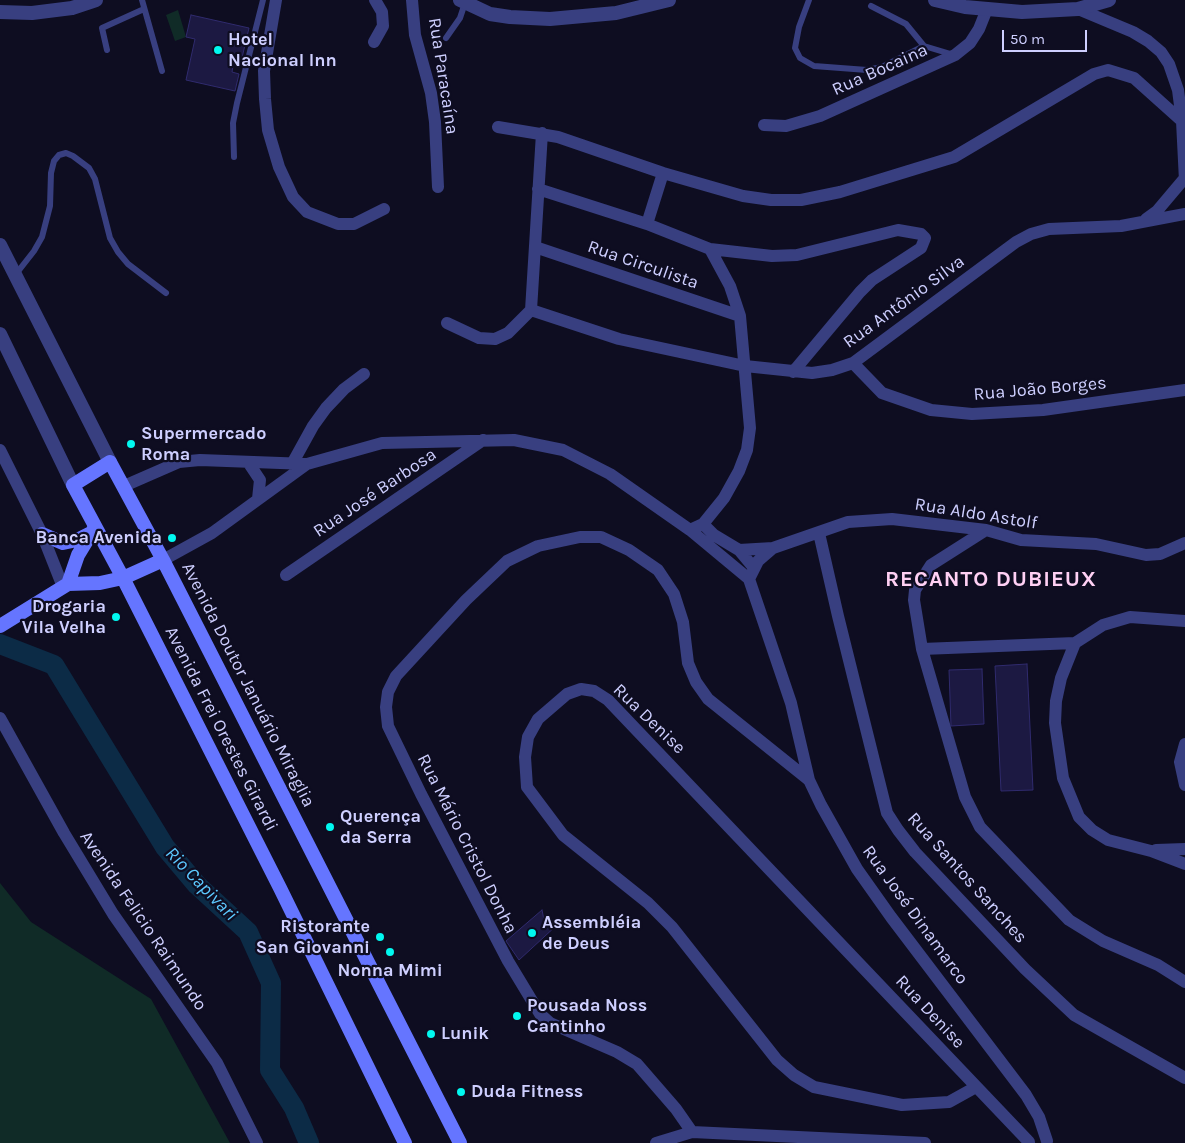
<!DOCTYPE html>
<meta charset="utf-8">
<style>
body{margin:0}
#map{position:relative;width:1185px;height:1143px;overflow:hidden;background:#0e0d21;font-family:Karla,sans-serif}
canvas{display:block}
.scale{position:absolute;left:1002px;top:30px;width:85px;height:22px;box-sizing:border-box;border:2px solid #cecfff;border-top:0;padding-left:6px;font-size:15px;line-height:18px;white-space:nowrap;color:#cecfff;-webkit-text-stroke:4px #0e0d21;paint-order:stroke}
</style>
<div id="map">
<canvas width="1185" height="1143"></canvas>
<div class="scale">50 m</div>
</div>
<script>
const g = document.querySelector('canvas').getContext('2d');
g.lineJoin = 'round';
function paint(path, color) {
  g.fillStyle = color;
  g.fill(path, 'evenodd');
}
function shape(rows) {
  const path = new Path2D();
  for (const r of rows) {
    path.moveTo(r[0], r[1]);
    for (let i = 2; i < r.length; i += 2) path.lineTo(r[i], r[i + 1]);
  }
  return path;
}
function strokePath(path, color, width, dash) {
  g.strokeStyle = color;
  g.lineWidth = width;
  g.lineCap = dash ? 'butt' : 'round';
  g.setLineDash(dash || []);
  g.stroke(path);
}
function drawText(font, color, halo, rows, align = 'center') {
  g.font = font + ' Karla,sans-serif';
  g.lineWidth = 4.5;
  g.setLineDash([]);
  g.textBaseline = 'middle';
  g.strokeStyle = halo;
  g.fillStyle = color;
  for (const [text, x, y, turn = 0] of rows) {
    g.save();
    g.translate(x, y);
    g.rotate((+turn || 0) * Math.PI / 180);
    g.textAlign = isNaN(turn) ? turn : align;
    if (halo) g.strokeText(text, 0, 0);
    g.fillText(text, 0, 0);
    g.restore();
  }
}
paint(shape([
 [178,10,186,37,175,41,166,15],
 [0,883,31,922,151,999,230,1143,0,1143]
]), '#102b27');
strokePath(shape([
 [0,644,54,665,165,847,197,885,248,932,271,983,270,1070,294,1108,309,1143]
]), '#0c2b46', 20);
const building = shape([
 [191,15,249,28,241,62,234,60,232,72,239,74,235,91,186,80,195,39,186,37,191,15],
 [1027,664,1033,790,1001,791,995,666,1027,664],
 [982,669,984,724,951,726,949,670,982,669],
 [542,910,544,920,557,925,519,960,506,941,542,910]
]);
paint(building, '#1c1942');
strokePath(building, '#302b6e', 1);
strokePath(shape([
 [142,0,162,71],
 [809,0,799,27,795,48,800,58,814,66,867,70,882,67,924,46,954,55],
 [871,6,906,24,924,46],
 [446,38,460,18,465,3],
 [107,50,102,28,144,9],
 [234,157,233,123,237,103,263,0],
 [16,274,34,251,42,237,50,206,51,173,54,161,59,155,66,153,73,156,89,168,95,179,110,238,118,252,128,264,166,293]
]), '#383f80', 6);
strokePath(shape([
 [276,0,264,71,265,99,268,130,279,167,293,197,307,212,338,224,354,224,384,209],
 [412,0,415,35,431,93,435,122,438,187],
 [1078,9,1133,32,1148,41,1161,52,1169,64,1178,90,1182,121,1185,181],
 [374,42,383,26,382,12,375,0],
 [764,125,786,126,820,116,955,55,970,43,979,29,987,9],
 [498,127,558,137,663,173,743,196,771,200,801,200,840,192,954,157,1094,74,1108,70,1134,78,1182,121],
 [538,189,647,224,710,249,772,256,797,255,898,230,921,234,925,238,921,248,872,280,860,292,793,372],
 [1146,219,1157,211,1184,179],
 [647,224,663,173],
 [535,247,740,316],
 [531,310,619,339,745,366,812,373,832,370,853,363,1016,242,1031,234,1049,229,1121,226,1185,214],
 [447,323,479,338,495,339,508,333,531,310,542,133],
 [853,363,882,393,931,410,972,414,1043,410,1185,390],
 [0,450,42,534,63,587],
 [248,462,260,480,258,499],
 [292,464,313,426,326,408,344,389,364,374],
 [124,486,179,462,200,460,307,464,382,443,514,440,563,450,610,474,690,530,749,579],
 [703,524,714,535,739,550,754,568],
 [690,530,703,524,724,498,739,471,747,450,750,428,740,316,730,286,710,249],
 [986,530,931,565,915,590,914,600,922,649,965,797,980,827,1069,920,1103,941,1158,965,1185,982],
 [819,533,838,616,887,813,898,830,915,852,1025,969,1074,1015,1185,1078],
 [739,550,773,548],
 [163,560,212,533,307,464],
 [286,575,483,440],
 [749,579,791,703,809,780,821,805,857,869,891,917,1026,1095,1039,1117,1047,1141],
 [749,579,758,561,773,548,848,522,892,519,986,530,1021,540,1096,544,1146,555,1160,554,1185,543],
 [1075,643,1061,678,1056,701,1055,723,1063,778,1079,817,1092,830,1108,840,1151,851,1185,864],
 [922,649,1075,643,1103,625,1130,617,1185,621],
 [0,718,64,833,113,914,217,1063,257,1143],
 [1185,744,1180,762,1185,785],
 [1156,850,1185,849],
 [976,1087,949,1102,902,1105,814,1087,794,1075,777,1060,672,927,648,903,563,835,527,787,525,757,528,737,538,719,567,694,581,689,594,691,608,700,1029,1142],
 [692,1132,676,1109,637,1064,617,1052,550,1023,540,1014,508,961,421,794,388,726,386,707,388,692,396,676,466,600,507,561,538,546,580,537,601,537,629,550,658,570,674,594,683,622,688,663,696,682,708,699,809,780],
 [656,1143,692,1132,925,1143]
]), '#383f80', 12);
strokePath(shape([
 [460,0,490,14,510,17,550,19,616,13,669,0],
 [935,0,965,7,1022,12,1078,9,1109,0],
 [0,12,32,13,72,8,96,0],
 [0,245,110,462],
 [0,334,73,485]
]), '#383f80', 14);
strokePath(shape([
 [42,534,63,543,77,540,89,534],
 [68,584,78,555,95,527],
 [0,626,68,584,100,583,123,578,163,560],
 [405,1143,280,888,123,578,73,485,110,462,163,560,460,1143]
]), '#6575ff', 14);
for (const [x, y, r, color] of [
 [218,50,5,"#01f8f0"],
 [131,444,5,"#01f8f0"],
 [172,538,5,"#01f8f0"],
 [116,617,5,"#01f8f0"],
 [330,827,5,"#01f8f0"],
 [532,933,5,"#01f8f0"],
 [380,937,5,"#01f8f0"],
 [390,952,5,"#01f8f0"],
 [517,1016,5,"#01f8f0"],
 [431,1034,5,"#01f8f0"],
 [461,1092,5,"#01f8f0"]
]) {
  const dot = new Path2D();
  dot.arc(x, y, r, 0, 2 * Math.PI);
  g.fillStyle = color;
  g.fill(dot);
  strokePath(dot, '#0e0d21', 2);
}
drawText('bold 18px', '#cecfff', '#0e0d21', [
 ["Hotel",228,40],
 ["Nacional Inn",228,61],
 ["Supermercado",141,434],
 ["Roma",141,455],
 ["Banca Avenida",162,538,"right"],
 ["Drogaria",106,607,"right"],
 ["Vila Velha",106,628,"right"],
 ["Querença",340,817],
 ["da Serra",340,838],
 ["Assembléia",542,923],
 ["de Deus",542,944],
 ["Ristorante",370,927,"right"],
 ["San Giovanni",370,948,"right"],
 ["Nonna Mimi",390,971,"center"],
 ["Pousada Noss",527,1006],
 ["Cantinho",527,1027],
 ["Lunik",441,1034],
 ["Duda Fitness",471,1092]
], 'left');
drawText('18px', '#cecfff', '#0e0d21', [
 ["Rua Bocaina",880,70,-24],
 ["Rua Paracaína",443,76,81],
 ["Rua Circulista",643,265,19],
 ["Rua Antônio Silva",904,302,-36],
 ["Rua João Borges",1040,389,-5],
 ["Rua José Barbosa",375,493,-34],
 ["Rua Aldo Astolf",976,514,9],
 ["Avenida Doutor Januário Miraglia",248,685,63],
 ["Rua Denise",649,719,44],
 ["Avenida Frei Orestes Girardi",221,729,63],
 ["Rua Mário Cristol Donha",467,844,63],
 ["Rua Santos Sanches",967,878,48],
 ["Rua José Dinamarco",915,915,54],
 ["Avenida Felicio Raimundo",143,921,56],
 ["Rua Denise",930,1012,47]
]);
drawText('italic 19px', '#5cc9ff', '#0e0d21', [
 ["Rio Capivari",201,884,46]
]);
g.letterSpacing = '1px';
drawText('bold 22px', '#ffd0f4', '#0e0d21', [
 ["RECANTO DUBIEUX",991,580]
]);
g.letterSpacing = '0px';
</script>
